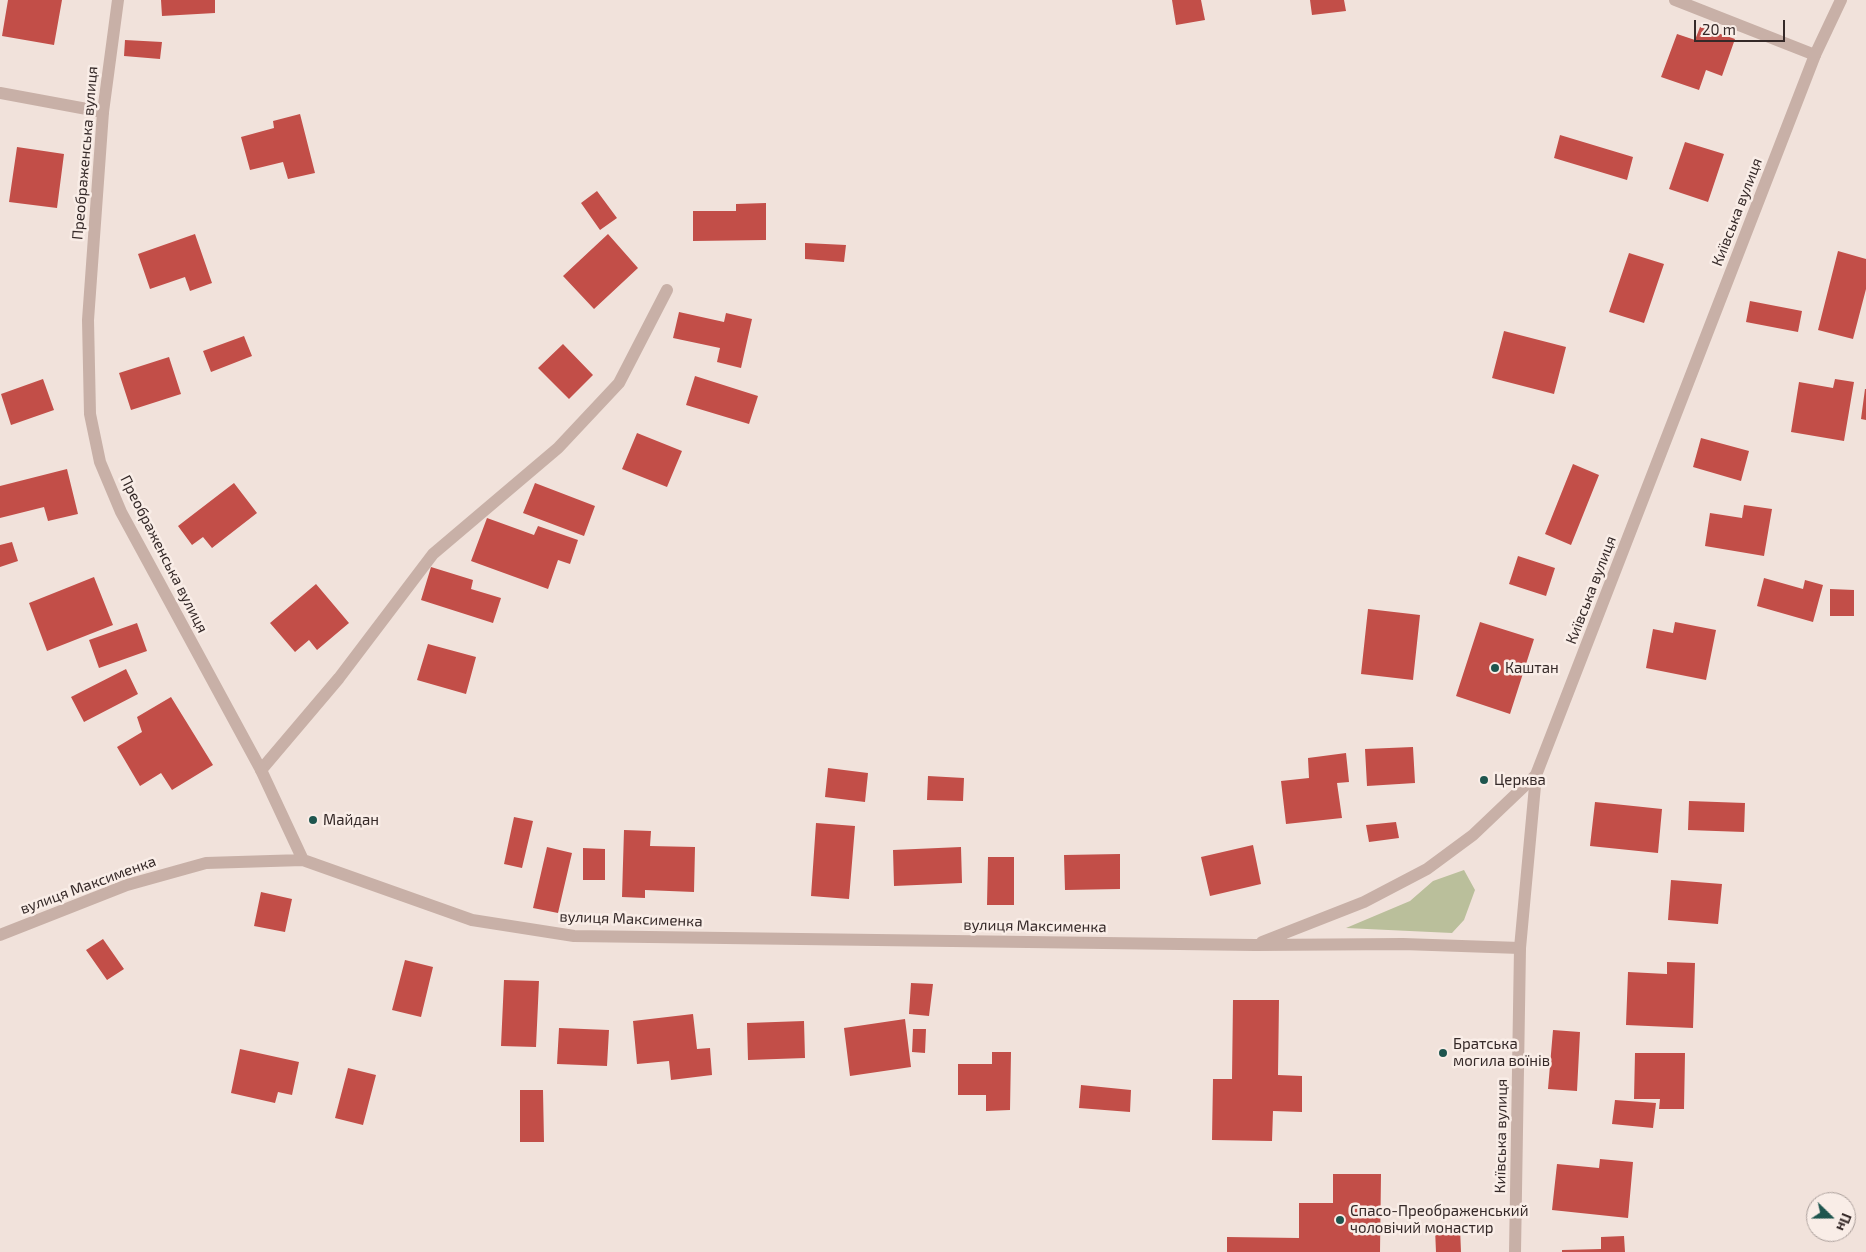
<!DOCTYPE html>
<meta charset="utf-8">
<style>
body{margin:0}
#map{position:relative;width:1866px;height:1252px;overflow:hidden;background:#f1e2db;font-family:"Exo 2",sans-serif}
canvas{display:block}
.north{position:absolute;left:1806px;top:1192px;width:50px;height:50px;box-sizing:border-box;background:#f9ede7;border:1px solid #ab9f9b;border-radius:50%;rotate:112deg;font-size:14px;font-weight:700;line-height:20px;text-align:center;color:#352928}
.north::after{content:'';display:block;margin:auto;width:18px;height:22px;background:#1e554e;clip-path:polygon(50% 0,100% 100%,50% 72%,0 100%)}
.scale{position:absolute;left:1694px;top:20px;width:91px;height:22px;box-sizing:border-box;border:2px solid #352928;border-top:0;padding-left:6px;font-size:15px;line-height:18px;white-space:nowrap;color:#352928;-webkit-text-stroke:4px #f9ede7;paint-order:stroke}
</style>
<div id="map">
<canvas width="1866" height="1252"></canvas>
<div class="north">Пн</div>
<div class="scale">20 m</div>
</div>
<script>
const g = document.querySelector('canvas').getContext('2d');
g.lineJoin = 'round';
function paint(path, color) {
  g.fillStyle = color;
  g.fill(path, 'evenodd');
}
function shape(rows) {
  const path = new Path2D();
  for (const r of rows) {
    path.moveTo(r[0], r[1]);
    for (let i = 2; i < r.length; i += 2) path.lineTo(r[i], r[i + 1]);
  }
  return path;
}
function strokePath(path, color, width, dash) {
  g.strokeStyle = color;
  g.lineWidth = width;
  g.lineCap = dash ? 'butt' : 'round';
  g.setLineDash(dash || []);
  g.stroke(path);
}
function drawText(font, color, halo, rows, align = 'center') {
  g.font = font + ' "Exo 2",sans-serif';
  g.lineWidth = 5;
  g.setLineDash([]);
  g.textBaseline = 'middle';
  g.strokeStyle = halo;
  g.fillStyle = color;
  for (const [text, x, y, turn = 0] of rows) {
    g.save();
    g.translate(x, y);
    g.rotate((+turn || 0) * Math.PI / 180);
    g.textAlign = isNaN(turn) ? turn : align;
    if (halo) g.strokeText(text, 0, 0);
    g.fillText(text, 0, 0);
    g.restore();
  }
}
paint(shape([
 [1464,870,1475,890,1464,920,1452,933,1346,928,1410,901,1433,881]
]), '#babf9b');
paint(shape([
 [8,0,62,0,54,45,2,36],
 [161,0,215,0,215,13,162,16],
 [1172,0,1201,0,1205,20,1176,25],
 [1310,0,1344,0,1346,11,1312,15],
 [1700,27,1735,39,1722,76,1706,70,1699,90,1661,77,1677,34,1695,40],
 [125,40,162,42,160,59,124,56],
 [300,114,315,173,288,179,283,162,250,170,241,137,274,128,273,121],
 [1560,135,1633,157,1627,180,1554,158],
 [1685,142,1724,154,1708,202,1669,189],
 [17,147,64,154,57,208,9,202],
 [597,191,617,218,600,230,581,203],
 [766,203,766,240,693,241,693,211,736,211,736,204],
 [195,234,212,283,190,291,185,277,150,289,138,254],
 [608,234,638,268,594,309,563,276],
 [805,243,846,245,844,262,805,259],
 [1838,251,1866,259,1866,289,1853,339,1818,330],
 [1629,253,1664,264,1644,323,1609,312],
 [1750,301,1802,311,1798,332,1746,322],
 [679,312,724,322,726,313,752,319,741,368,717,362,720,348,673,338],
 [1504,331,1566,347,1554,394,1492,378],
 [244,336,252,356,211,372,203,351],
 [563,344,593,375,569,399,538,368],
 [169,357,181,394,131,410,119,373],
 [695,376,758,396,749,424,686,405],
 [43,379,54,410,11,425,1,394],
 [1835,379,1854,382,1844,441,1791,432,1799,382,1833,388],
 [1865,389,1866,389,1866,420,1861,419],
 [637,433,682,451,667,487,622,469],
 [1701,438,1749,451,1741,481,1693,467],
 [1573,464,1599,475,1571,545,1545,534],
 [67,469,78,514,48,521,44,507,0,518,0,486],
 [234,483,257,513,212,548,203,537,192,545,178,526],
 [535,483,595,506,584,536,523,513],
 [1744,505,1772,509,1764,556,1705,546,1710,513,1742,518],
 [487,518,534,535,538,526,578,540,570,564,558,560,548,589,471,561],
 [12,542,18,561,0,567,0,545],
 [1518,556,1555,568,1546,596,1509,584],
 [431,567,473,580,471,589,501,598,493,623,421,600],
 [94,577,113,625,47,651,29,603],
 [1764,578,1803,589,1805,580,1823,585,1813,622,1757,606],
 [316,584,349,623,317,650,309,640,295,652,270,623],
 [1830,589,1854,590,1854,616,1830,616],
 [1368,609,1420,615,1413,680,1361,674],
 [1480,622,1534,639,1510,714,1456,696],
 [1675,622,1716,630,1706,680,1646,668,1653,629,1673,633],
 [137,623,147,651,99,668,89,640],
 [428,644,476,657,466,694,417,680],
 [126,669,138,694,84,722,71,697],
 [171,697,213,765,172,790,161,773,140,786,117,747,142,732,137,717],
 [1413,747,1415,783,1367,786,1365,749],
 [1346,753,1349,782,1337,783,1342,818,1286,824,1281,781,1309,778,1308,758],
 [828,768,868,773,865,802,825,797],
 [928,776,964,778,963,801,927,800],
 [1689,801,1745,803,1744,832,1688,830],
 [1595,802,1662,809,1658,853,1590,846],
 [514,817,533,821,522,868,504,864],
 [1396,822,1399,838,1369,842,1366,825],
 [816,823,855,826,849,899,811,896],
 [624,830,651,831,650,846,695,847,694,892,645,890,645,898,622,897],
 [1253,845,1261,884,1210,896,1201,857],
 [547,847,572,853,558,913,533,908],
 [961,847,962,883,894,886,893,850],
 [583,848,605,849,605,880,583,880],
 [1120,854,1120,889,1065,890,1064,855],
 [988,857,1014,857,1014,905,987,905],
 [1671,880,1722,884,1718,924,1668,920],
 [261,892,292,899,285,932,254,926],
 [103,939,124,969,107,980,86,950],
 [405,960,433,967,421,1017,392,1010],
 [1667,962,1695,963,1693,1028,1626,1025,1628,972,1667,974],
 [504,980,539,981,536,1047,501,1046],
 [911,983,933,984,929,1016,909,1014],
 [1233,1000,1279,1000,1278,1075,1302,1076,1302,1112,1273,1111,1272,1141,1212,1140,1213,1079,1232,1079],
 [693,1014,697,1049,710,1048,712,1075,671,1080,669,1061,637,1064,633,1021],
 [905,1019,911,1067,850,1076,844,1028],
 [804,1021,805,1058,748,1060,747,1023],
 [559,1028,609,1030,607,1066,557,1064],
 [913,1029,926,1029,925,1053,912,1052],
 [1553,1030,1580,1032,1577,1091,1548,1089],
 [240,1049,299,1062,292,1095,278,1092,275,1103,231,1093],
 [992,1052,1011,1052,1010,1110,986,1111,986,1095,958,1095,958,1064,992,1064],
 [1635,1053,1685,1053,1684,1109,1659,1109,1660,1099,1634,1099],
 [348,1068,376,1075,363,1125,335,1118],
 [1081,1085,1131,1090,1130,1112,1079,1108],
 [520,1090,543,1090,544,1142,520,1142],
 [1615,1100,1656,1103,1653,1128,1612,1124],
 [1600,1159,1633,1162,1628,1218,1552,1210,1557,1164,1599,1168],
 [1333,1174,1381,1174,1380,1252,1227,1252,1227,1237,1299,1238,1299,1203,1333,1203],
 [1460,1228,1461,1252,1436,1252,1435,1229],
 [1624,1236,1625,1252,1562,1252,1562,1250,1601,1249,1601,1237]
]), '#c24e48');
strokePath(shape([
 [1675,0,1815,55],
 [0,93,103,112],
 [261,770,339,678,433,554,558,448,619,383,667,290]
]), '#c8b0a7', 12);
strokePath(shape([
 [118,0,103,112,88,320,90,414,100,462,121,512,261,770,303,860],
 [0,935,127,885,206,863,303,860,472,920,574,936,1255,945,1403,944,1520,948],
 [1262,942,1364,902,1427,869,1473,835,1536,775]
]), '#c8b0a7', 12);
strokePath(shape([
 [1515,1252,1520,948,1536,775,1815,55,1841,0]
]), '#c8b0a7', 12);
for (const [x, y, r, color] of [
 [1495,668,5,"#1e554e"],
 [1484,780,5,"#1e554e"],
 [313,820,5,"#1e554e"],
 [1443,1053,5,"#1e554e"],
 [1340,1220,5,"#1e554e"]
]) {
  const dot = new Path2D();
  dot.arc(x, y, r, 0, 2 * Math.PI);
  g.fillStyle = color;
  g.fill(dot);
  strokePath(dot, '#f9ede7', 2);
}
drawText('15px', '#352928', '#f9ede7', [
 ["Преображенська вулиця",85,153,-85],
 ["Київська вулиця",1737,212,-69],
 ["Преображенська вулиця",164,554,63],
 ["Київська вулиця",1591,590,-69],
 ["вулиця Максименка",88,885,-20],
 ["вулиця Максименка",631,919,2],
 ["вулиця Максименка",1035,926,1],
 ["Київська вулиця",1501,1136,-89]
]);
drawText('15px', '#352928', '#f9ede7', [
 ["Каштан",1505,668],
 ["Церква",1494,780],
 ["Майдан",323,820],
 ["Братська",1453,1044],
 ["могила воїнів",1453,1061],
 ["Спасо-Преображенський",1350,1211],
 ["чоловічий монастир",1350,1228]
], 'left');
</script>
